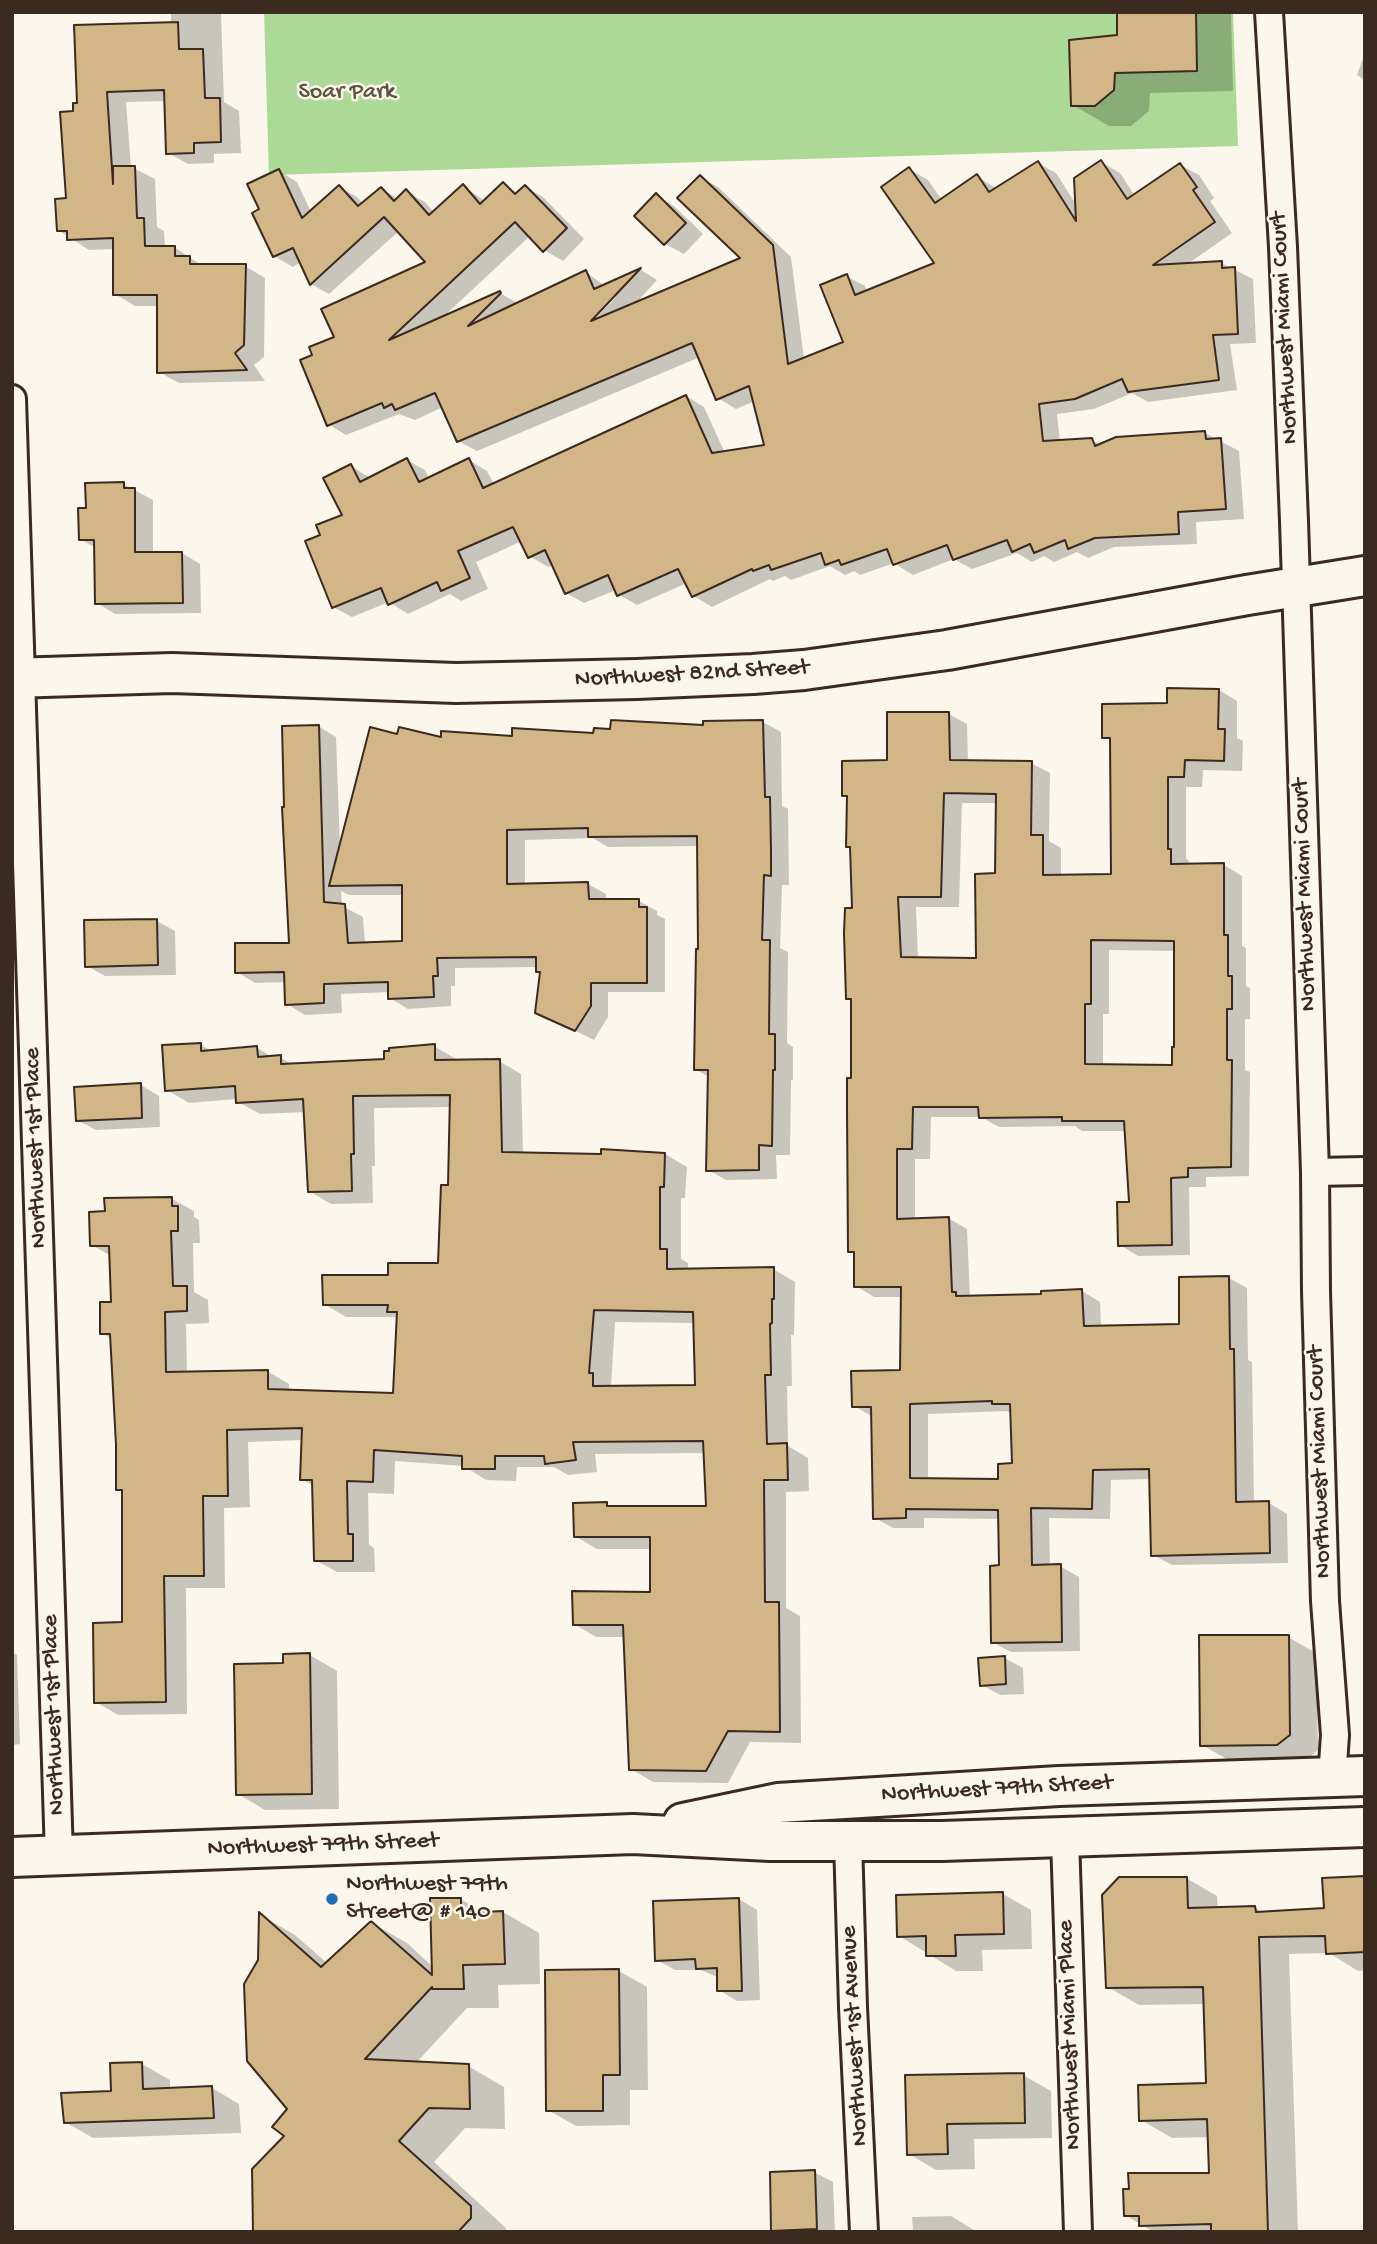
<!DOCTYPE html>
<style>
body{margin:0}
#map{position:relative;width:1377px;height:2244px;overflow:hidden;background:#fbf7ec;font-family:"Gochi Hand",sans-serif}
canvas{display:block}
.frame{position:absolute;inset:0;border:14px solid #3b2a1e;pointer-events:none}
</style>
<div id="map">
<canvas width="1377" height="2244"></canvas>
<div class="frame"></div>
</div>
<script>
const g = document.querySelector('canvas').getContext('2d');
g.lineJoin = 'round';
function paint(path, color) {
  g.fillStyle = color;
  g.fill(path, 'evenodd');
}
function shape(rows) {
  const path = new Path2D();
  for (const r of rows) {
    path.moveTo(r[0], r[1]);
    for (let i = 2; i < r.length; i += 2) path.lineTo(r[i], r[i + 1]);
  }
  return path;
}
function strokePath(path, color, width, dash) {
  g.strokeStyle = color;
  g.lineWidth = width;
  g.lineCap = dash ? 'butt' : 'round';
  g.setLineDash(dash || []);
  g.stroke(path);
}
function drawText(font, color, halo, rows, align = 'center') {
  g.font = font + ' "Gochi Hand",sans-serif';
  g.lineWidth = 5;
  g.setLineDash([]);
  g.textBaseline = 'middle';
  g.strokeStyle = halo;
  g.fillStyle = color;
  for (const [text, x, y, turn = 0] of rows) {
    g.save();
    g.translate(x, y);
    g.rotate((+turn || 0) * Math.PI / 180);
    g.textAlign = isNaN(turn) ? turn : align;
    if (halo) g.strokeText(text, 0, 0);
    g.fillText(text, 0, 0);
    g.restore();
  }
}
paint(shape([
 [264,12,1233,12,1238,146,269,175]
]), '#add997');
paint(shape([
 [171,12,230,12,221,13,224,102,239,111,241,153,214,154,214,163,188,164,168,153,167,101,126,102,131,167,155,179,157,227,164,231,165,247,174,247,203,266,245,266,265,278,264,357,254,365,265,381,179,383,159,372,159,306,135,306,115,294,115,249,89,250,58,230,68,200,75,113,78,104,171,24],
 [1118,12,1231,12,1233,91,1150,93,1149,111,1131,126,1109,126,1073,105,1119,37],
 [1365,53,1365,80,1357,75],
 [1101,162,1120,173,1135,196,1180,165,1199,175,1214,198,1210,201,1232,233,1186,265,1221,263,1253,279,1256,343,1230,344,1237,390,1148,402,1132,393,1094,409,1057,414,1060,442,1092,440,1101,445,1205,433,1239,451,1244,519,1196,522,1197,544,1114,547,1088,558,1077,552,1054,562,1044,556,1032,562,1017,553,972,569,954,559,913,575,894,563,860,575,854,571,845,575,830,566,791,580,785,576,773,581,770,579,712,607,694,596,687,583,637,605,618,594,616,590,584,603,566,593,554,564,548,567,529,556,522,541,476,562,488,589,461,601,450,594,408,614,389,602,352,617,333,607,322,536,344,516,351,466,370,478,407,460,425,470,429,479,469,460,487,471,494,484,686,396,704,407,725,453,766,446,755,401,736,409,718,398,700,357,477,451,458,441,443,407,415,420,399,414,346,435,328,424,314,356,427,263,399,231,329,294,311,284,301,262,293,267,274,256,261,210,279,171,297,182,311,212,339,187,357,197,363,204,381,189,399,199,407,192,425,202,434,212,463,186,485,201,503,185,518,193,525,187,543,197,584,239,563,261,544,250,530,236,442,318,500,293,519,304,586,272,605,286,641,270,657,280,635,304,743,258,700,177,718,187,791,257,804,359,845,343,846,276,865,286,867,292,937,264,909,169,928,180,942,200,977,176,997,189,1038,163,1056,173,1077,206],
 [611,297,616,297,586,328,583,326],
 [656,195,674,206,703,234,684,254,665,244,637,216],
 [123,484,153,500,153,554,182,553,200,564,201,613,115,614,97,603,96,548,80,539,88,509],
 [1219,690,1237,701,1237,738,1243,741,1242,771,1203,770,1202,787,1186,787,1186,859,1189,861,1189,866,1224,865,1242,876,1242,946,1246,948,1246,986,1250,988,1250,1019,1245,1019,1245,1070,1250,1072,1249,1176,1206,1177,1206,1187,1189,1187,1190,1255,1138,1256,1120,1245,1131,1204,1126,1131,1082,1131,1075,1126,999,1127,981,1117,931,1117,930,1159,915,1159,915,1220,948,1218,967,1229,970,1298,1043,1296,1082,1291,1100,1302,1101,1327,1181,1326,1229,1278,1247,1288,1248,1360,1252,1362,1254,1503,1269,1503,1287,1514,1288,1563,1172,1565,1153,1555,1151,1479,1111,1480,1110,1519,1049,1518,1050,1566,1060,1566,1079,1577,1080,1651,1011,1652,992,1642,1001,1567,1000,1519,924,1518,924,1528,893,1528,875,1518,873,1417,854,1406,901,1371,903,1297,874,1297,856,1286,856,1255,849,1251,853,1001,848,998,853,910,851,848,847,846,849,798,844,795,949,714,967,724,968,762,1031,763,1050,773,1049,841,1061,848,1061,876,1113,875,1111,741,1104,737,1169,705],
 [962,803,998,803,997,875,978,959,918,959,916,907,959,907],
 [1109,950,1176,951,1176,1049,1174,1066,1103,1066,1103,1014,1109,1014],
 [1007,1411,1012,1414,1014,1465,1000,1481,928,1480,928,1414],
 [763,722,781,732,782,806,788,809,789,885,782,885,780,948,788,952,787,1043,793,1047,793,1080,791,1080,790,1155,776,1155,777,1179,726,1180,708,1170,709,1077,695,1069,699,951,699,846,608,847,593,838,525,840,525,885,588,884,606,894,606,901,639,901,657,911,657,915,665,919,665,992,608,992,608,1017,594,1040,537,1012,542,973,538,967,455,968,455,986,451,986,451,1006,408,1009,390,998,390,992,341,994,342,1013,305,1015,287,1004,286,982,255,983,237,972,291,945,318,726,336,737,340,846,398,736,442,739,514,738,595,734],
 [341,891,349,895,404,895,404,943,365,944,363,917,342,906],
 [157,921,175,931,176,975,105,976,87,966],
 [200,1044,213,1052,257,1048,274,1058,280,1057,293,1065,386,1060,434,1046,456,1059,456,1062,499,1061,521,1074,523,1154,665,1154,687,1167,685,1198,681,1198,681,1259,688,1263,688,1270,773,1269,795,1282,794,1335,791,1335,792,1386,787,1386,788,1446,808,1458,809,1491,786,1492,786,1608,800,1616,801,1743,750,1742,728,1783,653,1782,631,1769,625,1637,596,1637,574,1624,651,1593,652,1549,597,1549,575,1536,606,1504,612,1507,707,1507,705,1453,595,1454,597,1472,568,1475,554,1467,517,1467,516,1481,486,1480,464,1466,395,1461,394,1494,368,1493,369,1545,374,1548,375,1572,337,1572,315,1560,314,1486,301,1479,303,1440,248,1442,250,1507,224,1508,225,1588,186,1588,187,1714,118,1715,96,1702,124,1624,124,1492,118,1489,112,1339,102,1333,113,1304,111,1256,92,1245,107,1213,172,1199,194,1211,194,1217,199,1220,200,1243,193,1243,194,1292,208,1300,209,1323,186,1324,187,1373,267,1371,289,1384,289,1391,395,1395,399,1317,346,1317,324,1304,390,1277,440,1265,450,1186,451,1107,374,1108,375,1166,372,1166,373,1203,331,1204,309,1191,305,1112,260,1114,238,1102,237,1099,189,1103,167,1090],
 [615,1322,695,1323,697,1387,611,1386],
 [141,1085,159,1096,160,1127,96,1130,77,1120],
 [1288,1637,1316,1653,1318,1750,1306,1760,1230,1761,1202,1745],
 [12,1652,17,1655,20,1744,12,1745],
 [310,1655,337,1671,339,1809,265,1810,238,1794,285,1665],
 [1005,1658,1023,1668,1024,1694,1000,1695,982,1685],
 [1186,1878,1217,1896,1218,1909,1255,1908,1264,1913,1325,1910,1365,1878,1365,1970,1358,1971,1329,1953,1289,1954,1298,2232,1154,2232,1125,2215,1130,2190,1211,2175,1210,2137,1172,2138,1141,2120,1208,2085,1206,2004,1139,2005,1108,1987],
 [1003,1894,1031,1910,1032,1949,982,1950,983,1971,956,1971,899,1936],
 [460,1899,485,1913,503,1912,539,1933,540,1984,498,1985,499,2008,467,2008,415,2064,468,2066,504,2087,505,2129,465,2128,434,2162,506,2228,506,2232,255,2232,287,2136,289,2109,260,1960,261,1915,295,1935,327,1963,372,1923,407,1943,433,1967],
 [739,1899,757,1910,760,2000,737,2001,719,1990,719,1978,701,1970,675,1970,657,1960,655,1903],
 [619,1971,647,1987,648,2090,630,2090,630,2125,576,2126,548,2110],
 [142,2064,170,2080,170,2090,212,2088,239,2104,241,2133,93,2138,65,2122,113,2092],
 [1023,2075,1051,2091,1052,2138,974,2139,975,2169,936,2170,909,2154,907,2077],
 [814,2172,833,2182,835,2232,776,2232,773,2230],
 [951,2216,974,2230,974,2232,913,2232,912,2217]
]), '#0003');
const building = shape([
 [1117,12,1196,12,1197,71,1115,73,1114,90,1095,106,1071,106,1069,40,1117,35,1117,12],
 [178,22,179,49,203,49,205,98,220,98,221,142,194,143,194,153,166,154,164,90,107,92,113,184,113,166,135,166,137,218,144,218,145,246,175,246,175,256,190,256,190,264,246,264,244,345,235,353,247,370,157,373,157,295,113,295,113,238,67,240,67,231,57,231,55,199,66,198,60,112,73,111,73,103,77,103,74,25,178,22],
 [1101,160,1127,199,1180,163,1197,187,1193,190,1215,222,1153,265,1222,261,1222,268,1235,267,1238,334,1213,335,1219,380,1128,392,1122,379,1075,399,1039,404,1043,441,1092,438,1095,446,1116,437,1205,431,1206,439,1221,438,1226,509,1178,512,1179,534,1095,538,1068,549,1065,540,1034,553,1030,544,1012,552,1007,540,953,560,947,545,893,565,887,549,841,565,839,560,825,565,821,553,771,570,769,565,753,571,752,569,692,597,678,569,617,596,608,575,565,594,545,550,528,558,513,527,458,551,470,578,441,591,437,582,388,605,381,588,332,608,305,541,320,535,316,525,342,515,323,478,351,464,360,482,407,458,419,482,469,458,483,488,686,395,712,453,764,445,749,386,716,400,692,343,457,442,435,393,395,410,392,404,384,408,382,403,327,426,300,360,312,355,309,347,334,337,321,309,425,262,384,217,310,285,293,248,273,257,252,213,259,209,247,184,279,169,302,218,339,185,358,206,381,187,394,201,406,189,429,215,463,184,480,204,503,182,515,194,525,185,567,228,543,252,515,222,389,340,500,291,501,293,468,326,586,270,594,289,641,268,591,321,740,258,677,198,700,175,773,245,788,364,843,342,820,285,847,274,855,295,934,263,881,187,909,167,935,203,977,174,989,192,1038,161,1076,221,1074,178,1101,160],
 [656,193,686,223,664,245,634,216,656,193],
 [124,482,124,488,135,488,135,552,182,552,183,603,95,604,94,540,79,540,78,508,86,508,85,483,124,482],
 [1167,688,1219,689,1218,729,1225,729,1224,761,1185,760,1184,777,1168,777,1168,849,1171,849,1171,864,1224,863,1224,935,1228,935,1228,976,1232,976,1232,1009,1227,1009,1227,1060,1232,1060,1231,1167,1188,1168,1188,1177,1171,1178,1172,1245,1118,1246,1117,1202,1129,1202,1124,1121,1062,1121,1062,1117,979,1118,978,1107,913,1107,912,1149,897,1149,897,1219,949,1217,952,1292,956,1292,956,1296,1041,1294,1041,1291,1082,1289,1084,1326,1179,1324,1179,1277,1229,1276,1230,1349,1234,1349,1236,1502,1269,1501,1270,1553,1151,1556,1149,1469,1093,1470,1092,1509,1031,1508,1032,1565,1061,1564,1062,1642,991,1643,990,1566,999,1565,998,1510,906,1509,906,1518,873,1519,871,1407,852,1407,851,1371,900,1370,901,1287,854,1287,854,1252,848,1252,847,1111,847,1078,851,1078,851,999,846,999,844,933,845,908,852,908,850,847,846,847,847,796,842,796,842,761,887,760,887,712,949,712,950,760,1032,761,1031,835,1043,835,1043,875,1111,874,1110,738,1102,738,1102,704,1167,703,1167,688],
 [944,793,996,794,995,873,975,874,976,958,901,957,898,897,941,897,944,793],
 [1091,940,1174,941,1174,1047,1172,1047,1172,1065,1085,1064,1085,1004,1091,1004,1091,940],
 [992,1401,992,1404,1010,1404,1012,1463,998,1464,998,1479,910,1478,910,1404,992,1401],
 [611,720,703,725,703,721,763,720,765,797,770,797,771,850,771,876,764,875,762,940,770,940,769,1034,775,1034,775,1070,773,1070,772,1146,759,1145,759,1170,706,1171,708,1070,694,1070,696,949,698,949,697,836,588,837,588,828,507,830,507,884,588,882,589,899,639,899,639,907,647,907,647,983,591,983,591,1006,575,1031,535,1013,540,972,536,972,536,957,437,958,438,976,433,976,434,997,388,999,388,982,324,984,324,1003,285,1005,284,972,235,973,235,943,289,943,282,807,284,807,282,726,319,725,324,902,345,904,348,943,402,941,402,885,329,886,370,727,397,734,399,727,441,737,441,731,512,736,512,728,593,733,594,728,610,729,611,720],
 [157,919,158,965,85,967,84,920,157,919],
 [201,1043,201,1051,257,1046,258,1057,281,1055,281,1064,384,1059,384,1051,389,1051,389,1048,435,1044,435,1060,500,1059,502,1152,601,1154,601,1149,665,1153,664,1187,660,1187,660,1249,667,1249,667,1269,774,1267,774,1299,772,1299,772,1323,770,1324,771,1375,765,1375,767,1444,787,1443,788,1480,764,1480,765,1602,779,1602,780,1732,728,1731,706,1771,629,1770,623,1625,573,1625,572,1591,650,1592,650,1537,574,1537,573,1503,607,1502,607,1506,706,1506,703,1441,573,1442,576,1460,545,1464,544,1456,495,1456,495,1469,462,1469,462,1456,374,1450,373,1482,347,1481,348,1534,353,1534,353,1561,314,1561,312,1480,300,1480,302,1428,227,1430,228,1496,203,1496,204,1576,164,1576,166,1702,94,1703,93,1623,122,1622,122,1490,116,1490,116,1445,110,1334,100,1334,100,1302,111,1302,109,1246,90,1246,89,1212,105,1211,104,1198,172,1197,172,1206,178,1206,178,1231,171,1231,173,1286,187,1286,187,1311,165,1312,166,1372,268,1370,268,1389,393,1393,397,1312,387,1312,388,1305,323,1305,322,1275,388,1275,388,1263,438,1263,441,1185,448,1185,450,1095,353,1096,354,1154,351,1154,352,1191,308,1192,303,1099,236,1103,235,1086,165,1091,162,1045,201,1043],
 [594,1310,693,1312,695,1385,593,1386,593,1373,589,1373,594,1310],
 [141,1083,142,1118,76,1121,74,1087,141,1083],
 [1199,1635,1289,1635,1290,1735,1277,1745,1200,1746,1199,1635],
 [310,1653,312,1794,236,1795,234,1664,283,1663,283,1654,310,1653],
 [1005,1656,1006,1684,980,1686,978,1658,1005,1656],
 [1365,1876,1365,1952,1326,1954,1325,1936,1259,1937,1268,2232,1211,2232,1211,2224,1139,2226,1139,2216,1124,2216,1123,2189,1129,2189,1128,2173,1209,2173,1207,2119,1139,2121,1138,2085,1206,2083,1203,1987,1106,1988,1102,1895,1119,1877,1187,1877,1188,1908,1255,1906,1256,1912,1324,1908,1322,1878,1365,1876],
 [1003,1892,1004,1934,955,1935,956,1956,926,1956,926,1936,897,1937,896,1895,1003,1892],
 [430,1898,461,1898,461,1913,503,1911,505,1964,463,1965,464,1989,432,1989,432,1987,365,2059,469,2064,470,2109,429,2108,399,2141,471,2206,471,2218,458,2232,253,2232,252,2169,284,2136,272,2127,287,2109,247,2061,244,1984,258,1960,259,1912,321,1967,371,1921,432,1975,430,1898],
 [739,1898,742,1991,717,1991,717,1968,696,1969,695,1959,655,1961,653,1901,739,1898],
 [619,1969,620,2075,603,2075,603,2111,546,2111,545,1970,619,1969],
 [142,2062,143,2089,212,2086,214,2118,64,2123,61,2093,111,2091,110,2063,142,2062],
 [1024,2073,1025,2123,947,2124,948,2154,907,2155,905,2075,1024,2073],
 [815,2170,817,2229,771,2231,770,2172,815,2170]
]);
paint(building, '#d2b687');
strokePath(building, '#3b2a1e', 2);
const minor = shape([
 [1269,12,1283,247,1294,521,1315,1172,1316,1291,1325,1601,1335,1735,1333,1764,1328,1777],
 [12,399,59,1855],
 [1315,1172,1365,1171],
 [1065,1838,1078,2232],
 [848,1841,853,2007,864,2232]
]);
const primary = shape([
 [12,678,172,673,456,683,637,679,753,674,804,670,947,650,1247,595,1365,576],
 [683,1823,778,1803,1059,1786,1365,1776],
 [12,1857,633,1834,770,1841,942,1841,1365,1827]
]);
strokePath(minor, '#3b2a1e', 32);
strokePath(primary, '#3b2a1e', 44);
strokePath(minor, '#fbf7ec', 26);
strokePath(primary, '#fbf7ec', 38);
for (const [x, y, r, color] of [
 [332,1899,7,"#1f6fb2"]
]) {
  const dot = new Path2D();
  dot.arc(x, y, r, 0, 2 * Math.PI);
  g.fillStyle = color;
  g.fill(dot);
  strokePath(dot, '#fbf7ec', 2.5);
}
drawText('24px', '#58563c', '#fbf7ec', [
 ["Soar Park",347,93]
]);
drawText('24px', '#3b2a1e', '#fbf7ec', [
 ["Northwest Miami Court",1286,328,-93],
 ["Northwest 82nd Street",692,675,-3],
 ["Northwest Miami Court",1306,895,-92],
 ["Northwest 1st Place",37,1148,-92],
 ["Northwest Miami Court",1321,1462,-92],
 ["Northwest 1st Place",55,1715,-92],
 ["Northwest 79th Street",997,1790,-3],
 ["Northwest 79th Street",323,1846,-2],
 ["Northwest Miami Place",1071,2035,-92],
 ["Northwest 1st Avenue",856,2036,-93]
]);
drawText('24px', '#3b2a1e', '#fbf7ec', [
 ["Northwest 79th",346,1885],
 ["Street@ # 140",346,1913]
], 'left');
</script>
